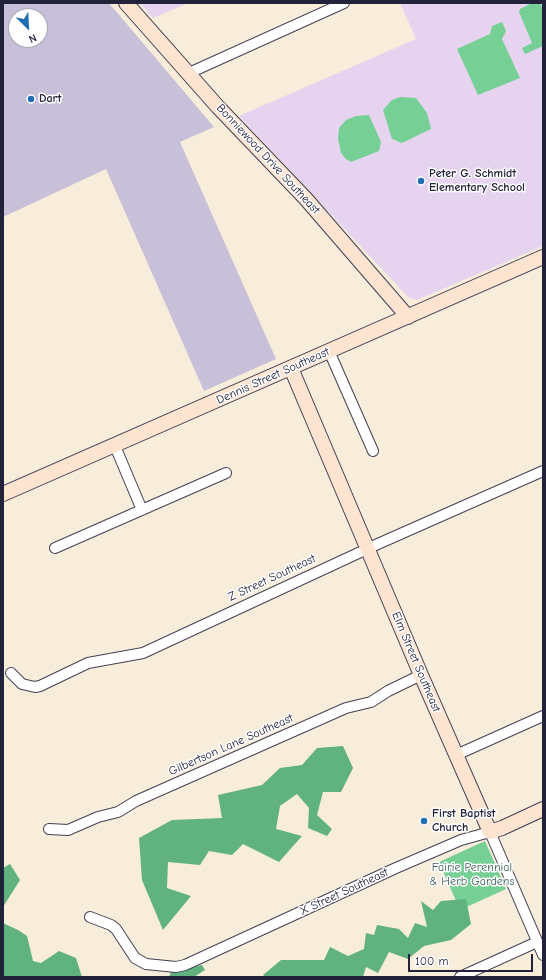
<!DOCTYPE html>
<style>
body{margin:0}
#map{position:relative;width:546px;height:980px;overflow:hidden;background:#f8ecdb;font-family:"Comic Neue",sans-serif}
canvas{display:block}
.frame{position:absolute;inset:0;border:4px solid #22223b;pointer-events:none}
.north{position:absolute;left:8px;top:8px;width:40px;height:40px;box-sizing:border-box;background:#fff;border:1px solid #a7a7b1;border-radius:50%;rotate:156deg;font-size:11px;font-weight:700;line-height:16px;text-align:center;color:#22223b}
.north::after{content:'';display:block;margin:auto;width:14px;height:18px;background:#1f6fb2;clip-path:polygon(50% 0,100% 100%,50% 72%,0 100%)}
.scale{position:absolute;left:408px;top:954px;width:125px;height:18px;box-sizing:border-box;border:2px solid #22223b;border-top:0;padding-left:5px;font-size:12px;line-height:14px;white-space:nowrap;color:#22223b;-webkit-text-stroke:3px #fff;paint-order:stroke}
</style>
<div id="map">
<canvas width="546" height="980"></canvas>
<div class="frame"></div>
<div class="north">N</div>
<div class="scale">100 m</div>
</div>
<script>
const g = document.querySelector('canvas').getContext('2d');
g.lineJoin = 'round';
function paint(path, color) {
  g.fillStyle = color;
  g.fill(path, 'evenodd');
}
function shape(rows) {
  const path = new Path2D();
  for (const r of rows) {
    path.moveTo(r[0], r[1]);
    for (let i = 2; i < r.length; i += 2) path.lineTo(r[i], r[i + 1]);
  }
  return path;
}
function strokePath(path, color, width, dash) {
  g.strokeStyle = color;
  g.lineWidth = width;
  g.lineCap = dash ? 'butt' : 'round';
  g.setLineDash(dash || []);
  g.stroke(path);
}
function drawText(font, color, halo, rows, align = 'center') {
  g.font = font + ' "Comic Neue",sans-serif';
  g.lineWidth = 3;
  g.setLineDash([]);
  g.textBaseline = 'middle';
  g.strokeStyle = halo;
  g.fillStyle = color;
  for (const [text, x, y, turn = 0] of rows) {
    g.save();
    g.translate(x, y);
    g.rotate((+turn || 0) * Math.PI / 180);
    g.textAlign = isNaN(turn) ? turn : align;
    if (halo) g.strokeText(text, 0, 0);
    g.fillText(text, 0, 0);
    g.restore();
  }
}
paint(shape([
 [140,3,188,3,153,18],
 [400,3,543,3,543,246,417,300,408,297,239,116,416,39]
]), '#e6d3f0');
paint(shape([
 [3,3,109,3,214,127,180,142,276,359,204,391,106,169,3,217],
 [16,16,40,16,40,40,16,40]
]), '#c8c0d8');
paint(shape([
 [532,3,540,3,543,9,543,46,525,54,522,48,532,43,519,12,520,9],
 [502,22,506,31,502,39,520,78,478,95,457,49,490,34,492,26],
 [400,97,416,98,427,113,431,129,402,143,392,139,383,110,392,100],
 [369,115,381,142,379,151,351,162,346,159,341,153,338,139,339,128,346,120,356,116],
 [485,841,506,889,460,910,439,862]
]), '#76cf95');
paint(shape([
 [343,746,353,768,341,792,323,792,317,815,332,829,327,836,308,828,309,808,297,794,280,806,276,829,302,836,279,862,243,844,232,855,209,851,200,865,168,862,167,888,191,896,163,930,142,880,139,838,172,820,222,818,218,795,262,785,280,768,302,765,317,748],
 [10,864,20,880,3,907,3,868],
 [466,899,471,924,451,940,424,946,408,959,389,952,378,973,366,967,363,977,265,977,263,975,281,960,324,960,330,947,348,956,364,949,366,933,374,935,377,925,399,929,408,938,415,923,427,927,421,901,433,910,441,901],
 [3,923,18,930,27,936,33,961,41,963,59,951,76,958,82,977,3,977],
 [202,965,205,970,194,977,169,977,171,972]
]), '#60b27e');
const street = shape([
 [189,73,344,3],
 [329,351,373,451],
 [115,446,142,510],
 [55,548,226,473],
 [11,673,22,684,35,687,40,686,88,663,143,653,380,543,543,471],
 [456,755,543,716],
 [49,829,68,830,98,817,118,812,136,801,346,708,371,702,388,691,421,675],
 [90,917,111,925,116,929,135,958,146,964,176,967,185,965,396,868,461,840,490,832,543,955],
 [460,977,537,942]
]);
const secondary = shape([
 [126,3,218,107,306,199,408,317],
 [291,368,421,675,490,832,502,828,543,809],
 [3,494,543,257]
]);
strokePath(street, '#424053', 12);
strokePath(secondary, '#424053', 16);
strokePath(street, '#fff', 10);
strokePath(secondary, '#fde4d0', 14);
for (const [x, y, r, color] of [
 [31,99,4,"#1f6fb2"],
 [421,181,4,"#1f6fb2"],
 [424,821,4,"#1f6fb2"]
]) {
  const dot = new Path2D();
  dot.arc(x, y, r, 0, 2 * Math.PI);
  g.fillStyle = color;
  g.fill(dot);
  strokePath(dot, '#fff', 1.5);
}
drawText('bold 12px', '#22223b', '#fff', [
 ["Dart",39,99],
 ["Peter G. Schmidt",429,174],
 ["Elementary School",429,188],
 ["First Baptist",432,814],
 ["Church",432,828]
], 'left');
drawText('12px', '#22223b', '#fff', [
 ["Bonniewood Drive Southeast",268,159,47],
 ["Dennis Street Southeast",273,376,-24],
 ["Z Street Southeast",272,578,-25],
 ["Elm Street Southeast",416,662,67],
 ["Gilbertson Lane Southeast",231,745,-24],
 ["X Street Southeast",344,892,-25]
]);
drawText('12px', '#3f5f5a', '#fff', [
 ["Fairie Perennial",472,868],
 ["& Herb Gardens",472,882]
]);
</script>
